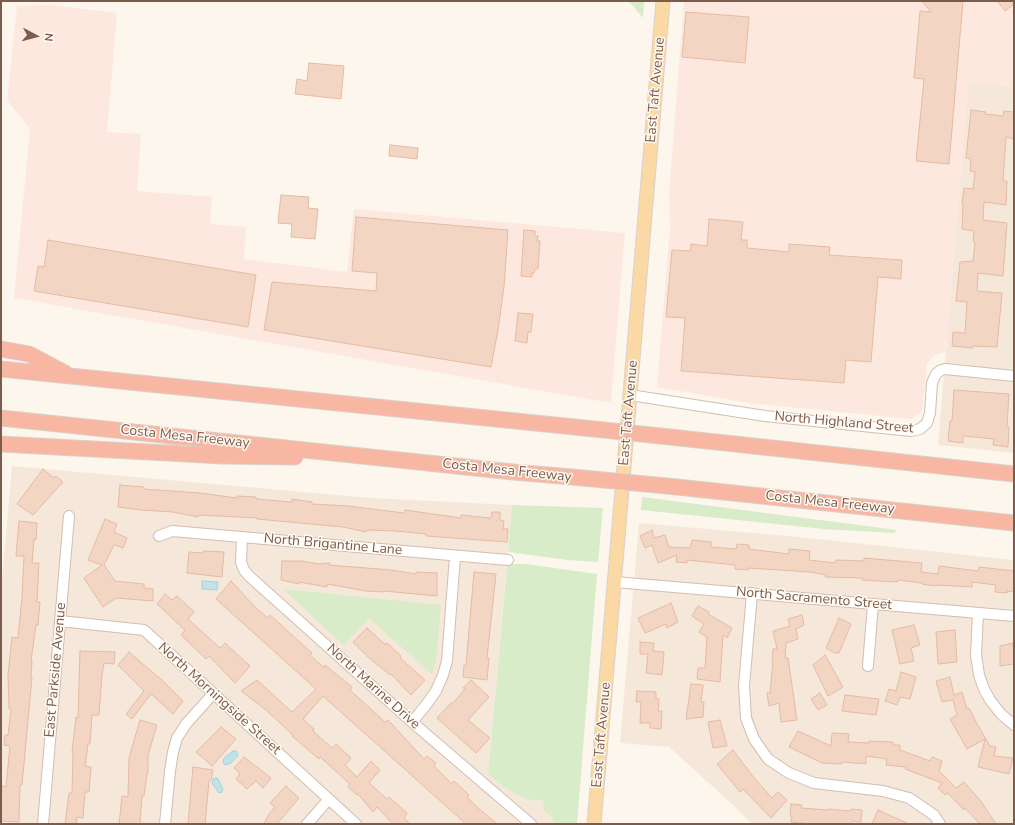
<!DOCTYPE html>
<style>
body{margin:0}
#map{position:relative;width:1015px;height:825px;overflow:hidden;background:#fdf6ec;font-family:"Nunito Sans",sans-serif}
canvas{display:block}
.frame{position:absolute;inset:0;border:2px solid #7a5c4d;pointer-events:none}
.north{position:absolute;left:16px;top:16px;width:40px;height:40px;-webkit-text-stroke:3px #fffaf3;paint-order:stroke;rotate:96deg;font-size:11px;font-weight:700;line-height:16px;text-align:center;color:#7a5c4d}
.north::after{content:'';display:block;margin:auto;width:14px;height:18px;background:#7a5c4d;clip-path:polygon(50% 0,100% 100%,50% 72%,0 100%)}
</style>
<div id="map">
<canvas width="1015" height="825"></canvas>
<div class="frame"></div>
<div class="north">N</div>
</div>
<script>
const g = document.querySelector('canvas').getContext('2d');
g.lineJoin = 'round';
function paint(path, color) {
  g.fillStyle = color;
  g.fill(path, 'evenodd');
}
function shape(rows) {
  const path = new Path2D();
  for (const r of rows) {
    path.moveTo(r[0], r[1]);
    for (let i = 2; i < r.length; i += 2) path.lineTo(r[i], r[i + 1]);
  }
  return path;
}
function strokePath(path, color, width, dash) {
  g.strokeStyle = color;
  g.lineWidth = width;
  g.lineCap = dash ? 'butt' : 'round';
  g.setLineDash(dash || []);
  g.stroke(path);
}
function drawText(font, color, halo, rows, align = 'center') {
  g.font = font + ' "Nunito Sans",sans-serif';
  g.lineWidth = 3;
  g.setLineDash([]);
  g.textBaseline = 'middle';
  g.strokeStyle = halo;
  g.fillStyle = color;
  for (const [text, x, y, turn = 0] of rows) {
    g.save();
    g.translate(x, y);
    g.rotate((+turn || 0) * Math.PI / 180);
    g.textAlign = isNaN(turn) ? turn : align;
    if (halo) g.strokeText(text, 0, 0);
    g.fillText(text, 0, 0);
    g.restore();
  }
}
paint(shape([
 [968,83,1014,86,1014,453,938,445],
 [12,466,371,498,512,505,488,774,504,787,521,797,533,802,534,799,544,801,544,806,577,824,1,824,1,589],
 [639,523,789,536,1014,560,1014,824,752,824,733,805,669,747,620,743]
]), '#f5e8da');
paint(shape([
 [684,1,1014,1,1014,86,968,83,946,352,940,353,932,357,927,364,922,411,911,419,749,403,657,387,670,228,669,194],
 [50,5,117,13,107,132,141,134,137,191,212,197,210,224,246,227,244,259,347,272,354,209,625,233,611,403,14,298,30,129,7,100,17,6]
]), '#fde8e0');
paint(shape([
 [628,1,644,2,643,18,633,6],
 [642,497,897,530,894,533,824,529,641,510],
 [512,505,603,508,598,562,568,560,515,553,508,551],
 [511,564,526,564,597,574,577,824,555,824,552,817,543,810,544,801,534,799,533,802,521,797,504,787,488,774,507,565],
 [283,589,441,605,436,660,432,674,369,618,344,645]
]), '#d8ecc9');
const water = shape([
 [202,581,218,582,217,590,202,589,202,581],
 [233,751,236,751,238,755,231,763,225,765,223,762,224,758,233,751],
 [216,778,218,779,223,789,222,792,219,793,212,783,213,779,216,778]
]);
paint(water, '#bfe3e8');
strokePath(water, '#a5d3da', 1);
const building = shape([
 [922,1,963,1,949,164,916,161,924,79,914,78,920,11,931,12,922,1],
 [997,1,1014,1,1014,4,1005,11,997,1],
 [686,12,749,17,745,63,682,57,686,12],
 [309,63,344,66,341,99,295,94,297,79,307,81,309,63],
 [971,110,986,112,985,114,1003,116,1004,111,1014,112,1014,139,1006,137,1003,181,1007,181,1006,205,984,202,983,220,1007,223,1003,276,978,273,977,289,977,291,1002,293,997,347,973,346,973,348,952,346,953,332,965,333,967,302,956,301,960,262,973,261,975,242,973,242,974,231,962,229,963,204,962,204,964,188,973,189,975,172,970,171,971,159,966,158,971,110],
 [390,145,418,148,417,159,389,156,390,145],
 [281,195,309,197,308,208,318,209,315,239,291,237,292,224,278,223,281,195],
 [356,217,508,230,504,287,498,330,491,367,264,330,272,282,376,291,377,273,352,271,356,217],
 [709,219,743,222,741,240,747,240,747,248,789,252,789,244,830,247,829,255,902,260,901,279,878,277,871,362,846,360,844,383,681,371,685,318,666,317,672,250,690,251,691,244,707,246,709,219],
 [524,230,535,231,535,236,538,236,537,241,540,241,538,269,535,269,534,273,532,273,532,277,521,276,524,230],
 [48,240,256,275,248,327,34,291,38,266,44,267,48,240],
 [518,313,533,314,531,332,528,332,527,343,515,341,518,313],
 [954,390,1009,394,1007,426,1009,427,1008,447,993,445,994,439,975,437,963,436,963,443,948,441,950,421,952,421,954,390],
 [43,469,54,478,56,476,63,482,33,515,17,504,43,469],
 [120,485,144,487,144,489,200,493,237,498,237,496,256,497,256,499,292,502,292,499,312,502,312,504,348,506,404,513,405,510,461,518,461,515,491,518,492,512,500,512,500,520,504,521,503,529,508,529,507,542,426,536,426,534,395,531,367,530,366,532,343,527,257,519,257,518,198,515,198,517,173,512,141,510,118,507,120,485],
 [105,519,117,524,114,532,127,538,123,548,114,545,104,565,115,581,144,584,144,588,153,589,153,601,116,598,103,607,84,578,102,565,88,560,105,519],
 [19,521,37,523,36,540,34,539,32,563,39,563,37,602,40,602,38,625,36,625,31,661,32,661,31,677,32,677,22,785,20,785,19,822,1,821,1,796,2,786,6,787,10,746,4,745,5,735,8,735,11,709,9,709,8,675,12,637,18,638,22,597,24,556,16,556,19,521],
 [652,530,654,538,665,535,669,547,690,548,692,540,711,542,711,547,736,549,737,544,749,545,749,549,789,554,789,549,810,551,809,560,835,563,836,560,864,561,864,558,922,563,921,572,938,574,939,566,978,571,979,567,1014,571,1014,592,1007,591,1007,593,995,592,996,585,972,582,972,587,935,585,935,586,922,584,922,583,898,580,897,582,862,580,862,578,825,577,826,575,810,572,748,568,748,570,735,569,735,565,687,560,687,563,676,562,677,555,658,563,652,545,645,548,640,536,652,530],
 [204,551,224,552,222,577,187,573,189,552,203,553,204,551],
 [282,561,301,561,319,564,330,563,329,565,391,570,416,574,416,572,437,573,437,596,384,591,384,592,366,591,327,584,327,587,299,582,299,584,281,580,282,561],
 [474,572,496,574,487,658,489,658,487,680,463,677,464,665,466,665,474,572],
 [231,581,257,609,268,618,270,615,312,653,310,655,324,668,325,665,352,687,350,690,385,722,388,720,424,759,427,756,436,763,434,766,452,784,454,781,469,795,467,797,477,807,497,824,466,824,323,696,303,719,314,729,313,731,332,748,336,744,351,758,345,765,357,777,371,761,380,770,369,783,387,799,389,797,407,813,404,818,410,824,393,824,377,807,373,812,358,794,357,795,348,787,350,784,320,757,319,759,292,736,293,735,266,710,241,691,257,680,292,712,316,689,216,599,231,581],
 [165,594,172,600,177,596,194,612,188,619,220,648,225,643,250,666,235,683,209,656,206,659,181,635,185,630,157,604,165,594],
 [671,603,678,622,667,628,666,624,645,633,638,618,671,603],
 [698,606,709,612,708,614,732,628,727,638,723,635,720,682,697,679,698,668,705,668,707,637,699,632,704,624,692,616,698,606],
 [802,615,804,625,796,629,798,639,786,643,785,658,788,658,797,720,781,722,779,703,769,706,767,693,770,693,773,661,772,661,773,649,777,649,773,631,790,626,788,619,802,615],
 [839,618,851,624,839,653,835,653,826,648,839,618],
 [914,625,920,645,911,648,914,661,900,664,892,630,914,625],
 [367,628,386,645,387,643,401,656,400,658,425,680,411,695,391,674,390,675,368,657,353,642,367,628],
 [955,630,957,662,938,664,936,632,955,630],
 [640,642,654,643,653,651,664,652,662,675,646,673,648,654,640,654,640,642],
 [1013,643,1013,647,1014,646,1014,664,1000,666,1000,646,1013,643],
 [80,651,115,652,114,664,104,663,102,675,99,715,92,715,90,744,88,744,85,766,91,767,89,792,85,792,83,818,77,817,76,824,65,824,69,793,72,793,73,751,72,751,76,717,78,718,80,651],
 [129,652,158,677,159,677,183,701,173,714,151,694,132,719,126,714,144,691,118,665,129,652],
 [825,655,843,687,828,696,813,665,825,655],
 [901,672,916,677,910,699,900,697,897,705,885,701,889,689,896,691,901,672],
 [950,677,954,695,962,692,967,709,969,708,975,720,990,746,996,747,994,756,1013,758,1009,774,978,767,985,739,967,749,950,719,957,715,953,700,942,702,936,681,950,677],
 [471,680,489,697,468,720,490,738,476,753,437,718,452,702,453,703,465,689,463,688,471,680],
 [691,684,703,685,701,702,704,702,703,717,686,719,691,684],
 [637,691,656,692,656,699,659,699,658,711,662,711,661,729,650,728,650,723,640,723,641,702,636,702,637,691],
 [820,693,827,705,818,710,811,699,820,693],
 [845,695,879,699,876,715,842,711,845,695],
 [140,720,157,725,148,755,148,774,147,774,144,796,142,796,140,824,119,824,122,796,128,797,129,758,140,720],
 [720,720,727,746,713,748,708,722,720,720],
 [221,727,236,739,212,766,196,752,221,727],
 [798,731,831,746,832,733,849,734,848,742,869,743,869,741,893,742,893,745,900,745,900,750,930,761,932,757,942,761,939,771,956,788,964,782,980,800,996,824,980,824,965,808,964,810,948,793,945,795,938,788,942,783,905,769,906,767,886,765,887,759,866,756,866,764,842,762,842,764,822,763,789,747,798,731],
 [733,750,755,779,772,798,778,792,787,800,771,818,743,789,740,792,717,764,733,750],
 [244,757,271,778,263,788,256,781,247,789,236,779,240,774,234,768,244,757],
 [193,767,213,770,211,780,209,781,205,824,188,824,193,767],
 [286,786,299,798,277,824,264,824,269,814,275,807,270,803,286,786],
 [791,804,802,805,801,808,828,810,828,809,850,811,851,809,862,810,861,822,852,821,851,824,811,824,791,822,792,816,790,816,791,804],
 [878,810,889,815,909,824,872,824,878,810]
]);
paint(building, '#f3d5c3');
strokePath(building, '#e6bba3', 1);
const minor = shape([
 [630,395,765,416,911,431,920,429,927,423,930,413,932,383,936,374,941,370,945,369,1014,376],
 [159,536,172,531,508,560],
 [242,537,241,562,244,570,249,576,412,722,531,824],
 [615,582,1014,616],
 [752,593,744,686,746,718,754,739,768,759,789,773,814,783,883,791,909,798,934,815,940,824],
 [978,613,976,655,979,675,984,689,990,700,1001,714,1014,725],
 [60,621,144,630,356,824],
 [868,666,873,604],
 [412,722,426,705,436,691,443,675,447,661,455,556],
 [43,824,69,516],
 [165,824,170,771,173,752,177,738,186,724,213,694],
 [307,824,329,799]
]);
const major = shape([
 [594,824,663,1]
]);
const highway = shape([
 [1,349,29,354,65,373],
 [1,369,575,427],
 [1,418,513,472,572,477],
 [679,438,1014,474],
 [1,444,222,456,295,457],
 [677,487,1014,523]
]);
strokePath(minor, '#d1beb0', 12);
strokePath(major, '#dad1cd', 15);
strokePath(highway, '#dad1cd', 17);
strokePath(minor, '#fff', 10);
strokePath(major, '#fbd9a5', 13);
strokePath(highway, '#f7b7a3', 15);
const highwayBridge = shape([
 [575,427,679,438],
 [572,477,677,487]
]);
strokePath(highwayBridge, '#dad1cd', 17, []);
strokePath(highwayBridge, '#f7b7a3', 15);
drawText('14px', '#7a5c4d', '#fffaf3', [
 ["East Taft Avenue",656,90,-85],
 ["East Taft Avenue",629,413,-85],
 ["North Highland Street",844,423,5],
 ["Costa Mesa Freeway",185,437,6],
 ["Costa Mesa Freeway",507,471,6],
 ["Costa Mesa Freeway",830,503,6],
 ["North Brigantine Lane",333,545,5],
 ["North Sacramento Street",814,599,5],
 ["East Parkside Avenue",56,670,-85],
 ["North Marine Drive",373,687,42],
 ["North Morningside Street",219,699,42],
 ["East Taft Avenue",602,735,-85]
]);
</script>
